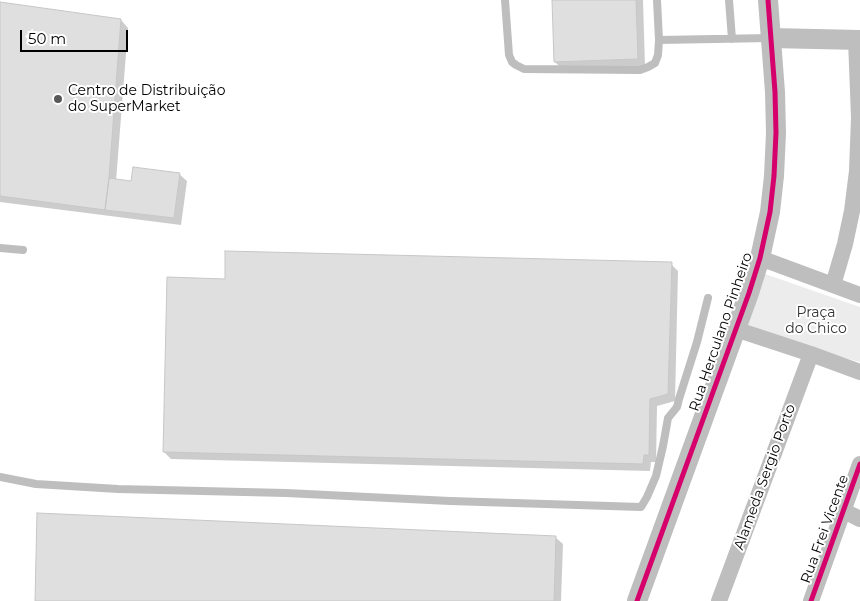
<!DOCTYPE html>
<meta charset="utf-8">
<style>
body{margin:0}
#map{position:relative;width:860px;height:601px;overflow:hidden;background:#fff;font-family:Montserrat,sans-serif}
canvas{display:block}
.scale{position:absolute;left:20px;top:30px;width:108px;height:22px;box-sizing:border-box;border:2px solid #000;border-top:0;padding-left:6px;font-size:15px;line-height:18px;white-space:nowrap;color:#000;-webkit-text-stroke:4px #fff;paint-order:stroke}
</style>
<div id="map">
<canvas width="860" height="601"></canvas>
<div class="scale">50 m</div>
</div>
<script>
const g = document.querySelector('canvas').getContext('2d');
g.lineJoin = 'round';
function paint(path, color) {
  g.fillStyle = color;
  g.fill(path, 'evenodd');
}
function shape(rows) {
  const path = new Path2D();
  for (const r of rows) {
    path.moveTo(r[0], r[1]);
    for (let i = 2; i < r.length; i += 2) path.lineTo(r[i], r[i + 1]);
  }
  return path;
}
function strokePath(path, color, width, dash) {
  g.strokeStyle = color;
  g.lineWidth = width;
  g.lineCap = dash ? 'butt' : 'round';
  g.setLineDash(dash || []);
  g.stroke(path);
}
function drawText(font, color, halo, rows, align = 'center') {
  g.font = font + ' Montserrat,sans-serif';
  g.lineWidth = 4;
  g.setLineDash([]);
  g.textBaseline = 'middle';
  g.strokeStyle = halo;
  g.fillStyle = color;
  for (const [text, x, y, turn = 0] of rows) {
    g.save();
    g.translate(x, y);
    g.rotate((+turn || 0) * Math.PI / 180);
    g.textAlign = isNaN(turn) ? turn : align;
    if (halo) g.strokeText(text, 0, 0);
    g.fillText(text, 0, 0);
    g.restore();
  }
}
paint(shape([
 [765,274,860,307,860,362,812,350,740,322]
]), '#ececec');
paint(shape([
 [553,0,643,0,645,66,562,69,555,62],
 [0,3,121,20,128,28,116,181,132,183,179,174,187,181,181,225,0,202],
 [671,264,678,271,675,401,657,406,656,462,651,462,650,471,171,459,164,452,226,280],
 [555,537,563,544,561,601,36,601]
]), '#0003');
const building = shape([
 [552,0,636,0,638,59,554,62,552,0],
 [0,2,121,19,109,178,105,210,0,196,0,2],
 [133,167,180,173,174,218,105,210,109,178,131,181,133,167],
 [225,251,672,262,668,394,650,399,649,455,644,455,643,464,163,452,167,277,225,279,225,251],
 [37,513,556,536,554,601,35,601,37,513]
]);
paint(building, '#dfdfdf');
strokePath(building, '#c7c7c7', 1);
strokePath(shape([
 [505,0,509,55,512,62,516,65,524,69,640,70,648,67,655,63,658,55,659,40,657,0],
 [729,0,732,39],
 [659,40,770,38],
 [0,248,23,250],
 [0,477,36,484,118,489,286,493,450,501,641,507,647,497,656,476,663,446,668,418,677,407,679,399,697,342,708,298]
]), '#bebebe', 8);
strokePath(shape([
 [760,258,860,295],
 [833,285,845,244,852,211,857,171,859,118,856,39],
 [735,329,811,354,860,372],
 [844,511,860,519],
 [719,601,811,354],
 [811,601,860,464]
]), '#bebebe', 16);
strokePath(shape([
 [771,38,860,40],
 [637,601,749,293,760,258,770,212,774,176,776,133,775,92,768,0]
]), '#bebebe', 20);
strokePath(shape([
 [637,601,749,293,760,258,770,212,774,176,776,133,775,92,768,0],
 [811,601,860,464]
]), '#d6006c', 5);
for (const [x, y, r, color] of [
 [58,99,5,"#595959"]
]) {
  const dot = new Path2D();
  dot.arc(x, y, r, 0, 2 * Math.PI);
  g.fillStyle = color;
  g.fill(dot);
  strokePath(dot, '#fff', 2);
}
drawText('14px', '#000', '#fff', [
 ["Centro de Distribuição",68,91],
 ["do SuperMarket",68,107]
], 'left');
drawText('14px', '#333', '#fff', [
 ["Praça",816,313],
 ["do Chico",816,329]
]);
drawText('14px', '#000', '#fff', [
 ["Rua Herculano Pinheiro",721,332,-71],
 ["Alameda Sergio Porto",765,477,-70],
 ["Rua Frei Vicente",825,529,-70]
]);
</script>
